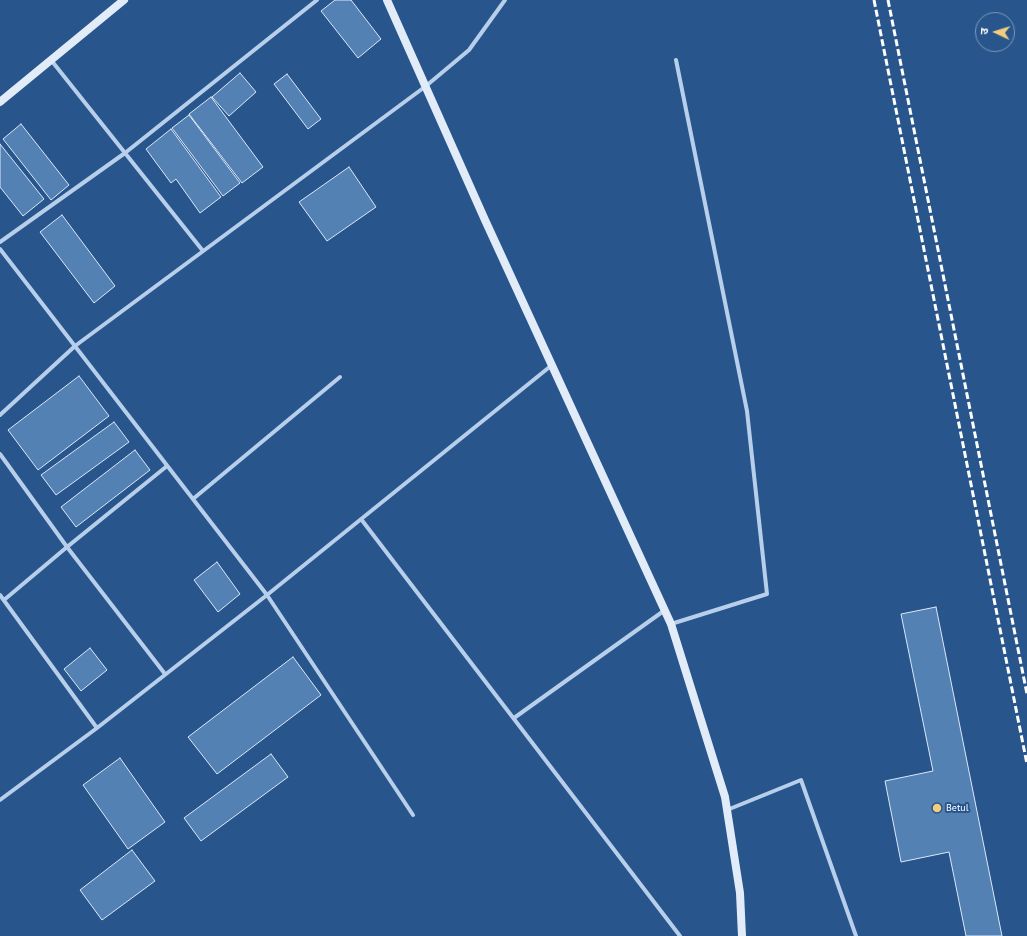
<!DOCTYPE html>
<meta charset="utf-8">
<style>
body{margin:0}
#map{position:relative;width:1027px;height:936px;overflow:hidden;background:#28558c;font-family:"PT Sans","Noto Sans Devanagari",sans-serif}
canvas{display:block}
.north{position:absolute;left:975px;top:12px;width:40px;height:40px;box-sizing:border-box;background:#28558c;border:1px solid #7e99ba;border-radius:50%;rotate:274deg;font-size:11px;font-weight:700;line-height:16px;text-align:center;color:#fff}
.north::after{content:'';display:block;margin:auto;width:14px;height:18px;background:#f2ce7c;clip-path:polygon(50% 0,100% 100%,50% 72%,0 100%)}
</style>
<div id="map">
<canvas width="1027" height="936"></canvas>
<div class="north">उ</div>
</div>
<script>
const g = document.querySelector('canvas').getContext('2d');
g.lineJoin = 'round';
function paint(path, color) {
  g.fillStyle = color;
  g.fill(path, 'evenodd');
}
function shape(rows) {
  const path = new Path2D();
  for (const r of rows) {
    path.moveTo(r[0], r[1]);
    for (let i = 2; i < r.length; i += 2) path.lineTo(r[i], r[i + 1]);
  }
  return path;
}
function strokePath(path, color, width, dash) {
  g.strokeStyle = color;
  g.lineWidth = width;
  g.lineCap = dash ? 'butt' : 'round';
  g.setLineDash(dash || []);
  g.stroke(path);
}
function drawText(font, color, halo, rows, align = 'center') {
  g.font = font + ' "PT Sans",sans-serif';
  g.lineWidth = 4;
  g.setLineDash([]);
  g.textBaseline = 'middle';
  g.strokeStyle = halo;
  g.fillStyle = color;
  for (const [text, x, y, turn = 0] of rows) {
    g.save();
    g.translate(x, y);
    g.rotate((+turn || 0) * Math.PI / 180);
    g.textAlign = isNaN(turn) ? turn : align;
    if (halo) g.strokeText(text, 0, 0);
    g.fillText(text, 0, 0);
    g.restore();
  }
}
const building = shape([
 [335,0,351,0,381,39,358,58,321,11,335,0],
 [240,73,256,92,229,116,212,97,240,73],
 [287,74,321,119,308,129,274,84,287,74],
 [211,97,263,167,242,183,189,114,211,97],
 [189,115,240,183,223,196,172,128,189,115],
 [21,124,69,185,51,200,3,139,21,124],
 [171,129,221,197,200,213,176,179,171,183,146,149,171,129],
 [0,144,44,199,23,216,0,187,0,144],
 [349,167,376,207,327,241,299,202,349,167],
 [62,215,115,286,94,303,40,232,62,215],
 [79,376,109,416,38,470,8,430,79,376],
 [114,422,129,442,56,495,41,475,114,422],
 [135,450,150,470,76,527,61,507,135,450],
 [217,562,240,594,218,612,194,580,217,562],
 [936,607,1002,936,966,936,949,852,901,862,885,781,933,771,901,614,936,607],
 [90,648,107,670,81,691,64,669,90,648],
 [293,657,321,695,217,774,188,737,293,657],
 [271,754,288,777,201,841,184,818,271,754],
 [120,758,165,822,128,849,83,785,120,758],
 [132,850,155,881,102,920,80,890,132,850]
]);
paint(building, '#5481b4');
strokePath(building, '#dbe8f8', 1);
strokePath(shape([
 [51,60,203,251],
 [0,242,125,153,317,0],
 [0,249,267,595,413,815],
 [0,415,75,346,426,86,469,50,505,0],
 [0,454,67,547,165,674],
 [193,499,340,377],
 [361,519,680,936],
 [0,595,97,728],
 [4,600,67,547,167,466],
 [671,624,767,594,747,411,676,60],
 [514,718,665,610],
 [0,800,97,728,267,595,552,365],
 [727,810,801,780,856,936]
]), '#b7cfea', 4);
strokePath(shape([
 [387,0,485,220,671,624,725,797,740,893,742,936],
 [0,102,124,0]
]), '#e1ecf8', 8);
strokePath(shape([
 [874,0,1027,764],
 [888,0,1027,694]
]), '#fff', 3, [7, 3]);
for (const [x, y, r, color] of [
 [937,808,5,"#f2ce7c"]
]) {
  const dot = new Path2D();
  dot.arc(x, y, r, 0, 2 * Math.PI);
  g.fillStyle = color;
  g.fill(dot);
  strokePath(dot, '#28558c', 1.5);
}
drawText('10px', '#fff', '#28558c', [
 ["Betul",946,808]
], 'left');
</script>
